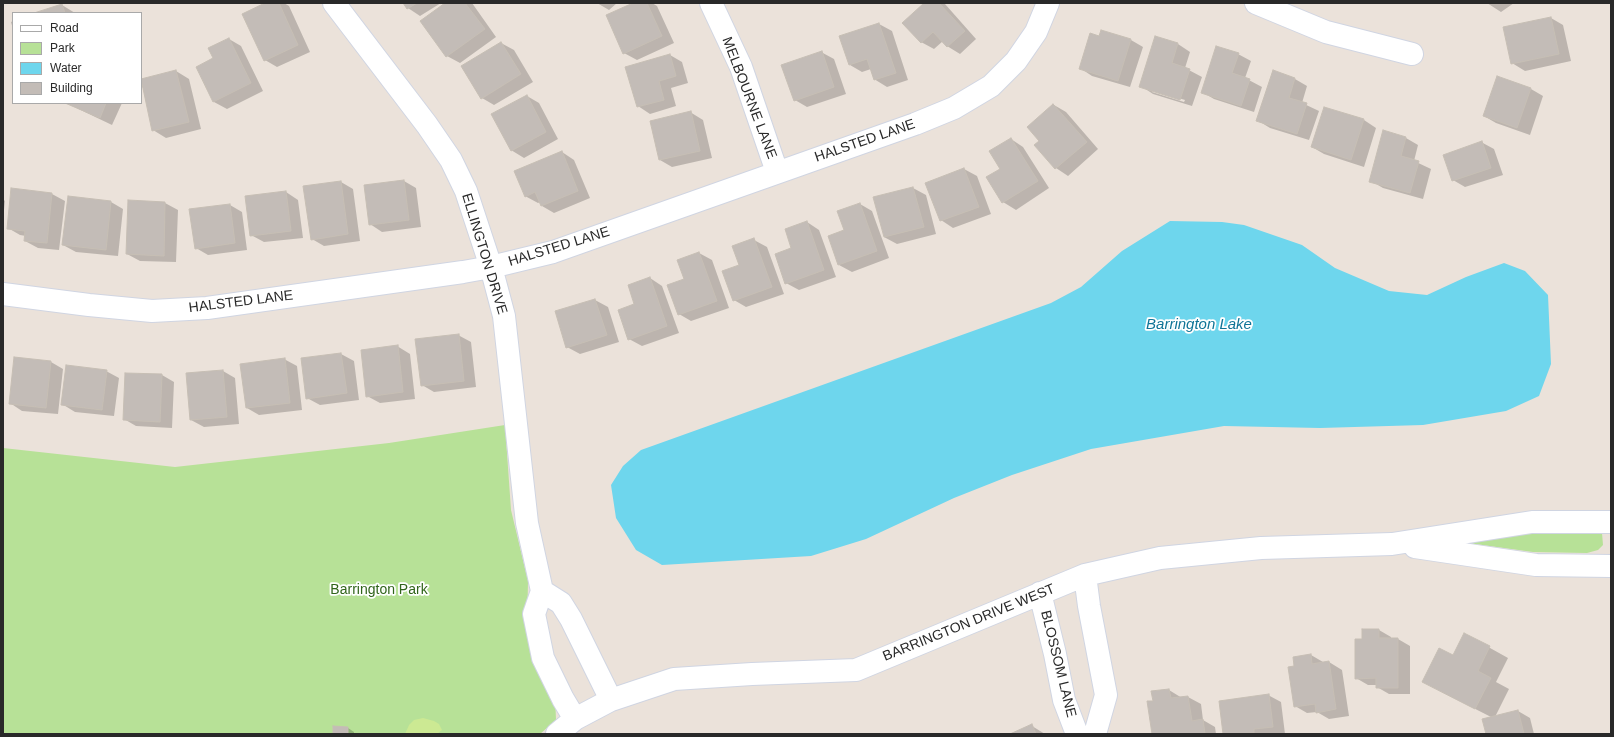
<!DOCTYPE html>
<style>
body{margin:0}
#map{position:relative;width:1614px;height:737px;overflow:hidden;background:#ebe2da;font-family:Helvetica,sans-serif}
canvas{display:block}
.frame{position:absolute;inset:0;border:4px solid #292929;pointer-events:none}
.legend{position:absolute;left:12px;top:12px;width:130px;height:92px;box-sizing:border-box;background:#fff;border:1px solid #a9a9a9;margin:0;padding:5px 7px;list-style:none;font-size:12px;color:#292929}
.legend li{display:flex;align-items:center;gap:8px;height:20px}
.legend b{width:20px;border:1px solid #a9a9a9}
</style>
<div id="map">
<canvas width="1614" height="737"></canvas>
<div class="frame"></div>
<ul class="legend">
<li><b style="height:5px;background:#fff"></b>Road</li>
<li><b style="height:11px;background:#b7e197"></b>Park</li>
<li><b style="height:11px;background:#6ed6ed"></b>Water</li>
<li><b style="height:11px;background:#c3bcb7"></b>Building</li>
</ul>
</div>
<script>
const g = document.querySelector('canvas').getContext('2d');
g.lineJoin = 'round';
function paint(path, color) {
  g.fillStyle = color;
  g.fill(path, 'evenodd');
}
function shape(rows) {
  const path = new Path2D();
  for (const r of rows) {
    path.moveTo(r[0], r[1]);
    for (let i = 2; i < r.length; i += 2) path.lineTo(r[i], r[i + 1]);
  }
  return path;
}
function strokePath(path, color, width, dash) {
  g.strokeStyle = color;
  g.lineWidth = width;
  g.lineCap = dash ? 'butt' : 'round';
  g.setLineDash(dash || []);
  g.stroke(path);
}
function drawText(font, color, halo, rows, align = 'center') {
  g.font = font + ' Helvetica,sans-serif';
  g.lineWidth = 3.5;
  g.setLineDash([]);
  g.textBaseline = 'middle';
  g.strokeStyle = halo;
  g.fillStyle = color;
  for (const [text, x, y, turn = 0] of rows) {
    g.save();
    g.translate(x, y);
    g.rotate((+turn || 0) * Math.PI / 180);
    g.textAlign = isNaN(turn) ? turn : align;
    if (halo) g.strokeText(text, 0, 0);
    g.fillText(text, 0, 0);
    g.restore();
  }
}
paint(shape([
 [505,425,511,510,528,581,527,630,555,695,556,720,540,734,3,734,3,448,175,467,389,443],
 [1533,528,1596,529,1602,533,1603,545,1598,550,1587,553,1533,552,1468,543]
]), '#b7e197');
paint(shape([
 [423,718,434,721,439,724,442,730,437,734,405,734,409,725,414,720]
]), '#cce993');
paint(shape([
 [1170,221,1222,222,1244,225,1302,245,1335,268,1389,291,1427,295,1466,277,1504,263,1525,271,1548,295,1551,364,1539,396,1506,411,1423,425,1320,428,1224,426,1091,449,1012,475,954,498,866,539,811,556,662,565,636,550,616,518,611,485,623,466,641,450,1051,303,1081,287,1122,251]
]), '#6ed6ed');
paint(shape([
 [267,3,284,3,289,6,310,52,277,67,265,60],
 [404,3,441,3,420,16,408,8],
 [446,3,472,3,496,37,460,63,447,56],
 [597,3,617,3,609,10],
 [636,3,652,3,657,6,674,43,637,60,624,53],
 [926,3,945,4,976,39,960,54,947,46,943,41,934,49,921,42],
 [1487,3,1514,3,1501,12],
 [62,5,75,13,38,13],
 [1551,18,1563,25,1571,61,1525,71,1512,63],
 [13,21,13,29,11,22],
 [879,24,892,31,908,80,887,87,874,79,871,69,862,72,850,65],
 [1102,31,1131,40,1143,47,1130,87,1092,76,1080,68,1100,38],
 [1156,37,1178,44,1190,52,1185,68,1202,77,1192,106,1153,94,1141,86],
 [1152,90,1185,100,1184,102,1152,92],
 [229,39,241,46,263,91,227,109,214,102,197,67,214,59],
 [501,43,514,50,533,82,494,105,482,98],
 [821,52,834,59,846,94,807,107,795,100],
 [1238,54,1251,61,1245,78,1262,87,1254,112,1214,99,1202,92],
 [670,55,682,62,688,83,671,88,676,106,650,114,638,106],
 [176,71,189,79,201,129,166,138,153,130,141,80],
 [1273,72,1295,79,1307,86,1302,103,1319,111,1309,140,1270,128,1257,120],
 [1498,77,1531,89,1543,96,1530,135,1496,123,1484,116],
 [527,96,539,103,558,139,524,158,511,150],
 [66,103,122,103,112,125],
 [1054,105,1066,112,1098,149,1068,176,1056,168,1040,141],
 [1325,108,1364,120,1376,128,1364,167,1324,154,1312,147],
 [690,112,703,120,712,158,672,167,660,160],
 [1406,138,1418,145,1414,161,1431,169,1423,199,1383,188,1371,181],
 [1011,139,1023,147,1049,188,1016,210,1003,202,988,178,1001,169],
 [1481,142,1494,149,1503,175,1465,187,1453,180],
 [562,152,574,160,590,198,554,213,542,206,540,202,538,203,525,196],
 [964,169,977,176,991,214,953,228,941,220],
 [404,181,416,188,421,227,382,232,370,224],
 [341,182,353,189,360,241,324,246,312,239],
 [913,188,926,195,936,234,897,244,884,237],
 [12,189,52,194,65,201,59,250,38,248,25,241,26,236,20,235,8,228],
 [286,192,298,200,303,238,264,242,251,235],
 [3,199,5,201,3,219],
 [129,201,165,203,178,210,176,262,140,261,127,254],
 [111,202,123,209,118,256,76,252,63,245],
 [860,204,872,211,889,258,852,272,839,265,829,236,846,230],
 [230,205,242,212,247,250,208,255,196,248],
 [807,222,819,230,836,277,799,290,786,283],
 [754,240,767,247,784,294,746,307,734,300,740,266],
 [699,253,712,260,729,308,691,321,679,314],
 [650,278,662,286,679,333,642,346,629,339,635,305],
 [595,300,608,307,619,342,580,354,567,347,556,312],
 [458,335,471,342,476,387,434,392,422,385],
 [397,346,410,354,415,399,380,403,367,396],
 [341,354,354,361,359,400,320,405,307,398,302,359],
 [284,359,297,366,302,410,259,415,247,408],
 [51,362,63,369,58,414,22,411,10,403],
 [106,371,119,378,114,416,75,412,62,404],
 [223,371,235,378,239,424,204,427,191,420],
 [162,375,174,382,172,428,136,426,124,419],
 [1379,630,1391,637,1391,639,1398,639,1410,646,1410,694,1389,694,1377,687,1377,685,1368,685,1356,678,1363,640],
 [1465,634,1508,658,1496,682,1509,689,1495,717,1518,711,1530,718,1534,734,1487,734,1493,718,1442,692,1453,656],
 [1311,655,1323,662,1329,662,1342,670,1349,716,1329,719,1317,712,1307,713,1295,706,1295,667],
 [1169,690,1182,698,1188,697,1201,704,1203,720,1215,727,1216,734,1153,734,1154,702],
 [1268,695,1281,702,1285,734,1224,734,1220,701],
 [1032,726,1045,734,1013,734],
 [348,728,354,732,354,734,334,734]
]), '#0003');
const building = shape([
 [265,3,279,3,298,45,264,61,242,14,265,3],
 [403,3,417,3,407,9,403,3],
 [445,3,465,3,485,29,446,57,420,21,445,3],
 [633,3,647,3,662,36,623,54,606,15,633,3],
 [924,3,939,3,965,31,947,47,933,32,921,43,902,23,924,3],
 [62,4,65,13,34,13,62,4],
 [1551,17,1559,54,1511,64,1503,27,1551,17],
 [879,23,896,73,874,80,867,59,849,65,839,36,879,23],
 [1101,30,1131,39,1118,81,1079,69,1090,33,1099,36,1101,30],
 [1155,36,1178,43,1172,63,1190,69,1180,100,1139,87,1155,36],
 [229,38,251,83,213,102,196,67,213,58,208,48,229,38],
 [501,42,521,74,481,99,461,66,501,42],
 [1216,46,1239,53,1232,73,1250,79,1241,106,1201,93,1216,46],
 [822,51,834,87,794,101,781,65,822,51],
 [670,54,676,76,659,81,664,100,637,107,625,67,670,54],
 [176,70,189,122,152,131,141,79,176,70],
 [1273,70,1295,78,1289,98,1307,103,1297,134,1256,121,1273,70],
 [1497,76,1531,88,1517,128,1483,116,1497,76],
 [527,95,546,132,511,151,491,114,527,95],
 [65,103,106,103,100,118,65,103],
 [1053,104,1087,142,1055,169,1034,145,1039,141,1027,127,1053,104],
 [1324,107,1364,119,1351,160,1311,147,1324,107],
 [691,111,700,151,659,160,650,121,691,111],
 [1383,130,1406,137,1401,156,1419,161,1410,193,1369,182,1383,130],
 [1011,138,1038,181,1002,203,986,177,1000,169,989,151,1011,138],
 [1482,141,1491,168,1452,181,1443,155,1482,141],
 [562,151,578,191,541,206,535,192,525,197,514,171,562,151],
 [964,168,979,207,940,221,925,183,964,168],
 [404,180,409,220,369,225,364,185,404,180],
 [341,181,348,234,311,240,303,186,341,181],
 [913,187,924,227,884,237,873,197,913,187],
 [11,188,52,193,47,243,24,241,25,231,7,229,11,188],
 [286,191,291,231,250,236,245,196,286,191],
 [68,196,111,201,106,250,62,245,68,196],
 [128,200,165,202,164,256,126,254,128,200],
 [860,203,877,251,838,265,828,236,844,230,837,211,860,203],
 [230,204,235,243,195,249,189,209,230,204],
 [807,221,824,270,785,284,775,254,791,248,785,229,807,221],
 [754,238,772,287,733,301,722,271,739,265,732,246,754,238],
 [699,252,717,301,678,315,667,285,684,279,677,260,699,252],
 [650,277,667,326,628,340,618,310,634,304,628,285,650,277],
 [595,299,607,335,566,348,555,311,595,299],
 [459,334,464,381,421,386,415,339,459,334],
 [398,345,403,392,366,397,361,350,398,345],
 [341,353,347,393,306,399,301,358,341,353],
 [14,357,51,361,46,408,9,404,14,357],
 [285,358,290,403,246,408,240,364,285,358],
 [66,365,107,370,102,410,61,405,66,365],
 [223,370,227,417,190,420,186,373,223,370],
 [125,373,162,374,160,422,123,420,125,373],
 [1362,629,1379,629,1379,638,1398,638,1398,688,1376,688,1376,678,1355,679,1355,639,1362,639,1362,629],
 [1464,633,1490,646,1478,671,1491,678,1475,709,1422,682,1439,648,1453,655,1464,633],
 [1311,654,1312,664,1329,661,1336,709,1316,713,1315,704,1294,707,1288,667,1294,666,1293,657,1311,654],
 [1169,689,1171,698,1188,696,1192,721,1203,719,1205,734,1152,734,1147,701,1153,701,1151,691,1169,689],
 [1269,694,1273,727,1254,729,1254,733,1223,734,1219,701,1269,694],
 [1518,710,1524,734,1486,734,1482,719,1518,710],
 [1032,724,1036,734,1010,734,1032,724],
 [333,726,348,727,348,734,333,734,333,726]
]);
paint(building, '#c3bcb7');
strokePath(building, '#c6beb4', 1);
const street = shape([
 [334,3,427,125,451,160,466,191,491,267,504,316,527,523,542,591,534,614,543,658,563,699,575,719],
 [711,3,741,67,777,172],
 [1256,3,1326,32,1412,54],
 [3,294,89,305,152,311,207,308,463,272,491,267,553,252,915,124,954,108,991,86,1016,61,1036,32,1048,3],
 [1415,547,1536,565,1611,566],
 [1085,575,1089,606,1106,695,1095,734],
 [542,591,561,603,571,619,611,700],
 [1040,593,1055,654,1064,700,1077,734],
 [557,734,575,719,611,700,674,679,752,674,856,670,1085,575,1160,558,1261,548,1392,544,1532,522,1611,522]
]);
strokePath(street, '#d0d5e2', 24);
strokePath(street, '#fff', 22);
drawText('14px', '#292929', '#fff', [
 ["MELBOURNE LANE",749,98,69],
 ["HALSTED LANE",865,141,-19],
 ["HALSTED LANE",559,247,-17],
 ["ELLINGTON DRIVE",484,254,73],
 ["HALSTED LANE",241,302,-7],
 ["BARRINGTON DRIVE WEST",969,623,-22],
 ["BLOSSOM LANE",1058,664,76]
]);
drawText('14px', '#30641a', '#fff', [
 ["Barrington Park",379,590]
]);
drawText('italic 15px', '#0f7497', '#fff', [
 ["Barrington Lake",1199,325]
]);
</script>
